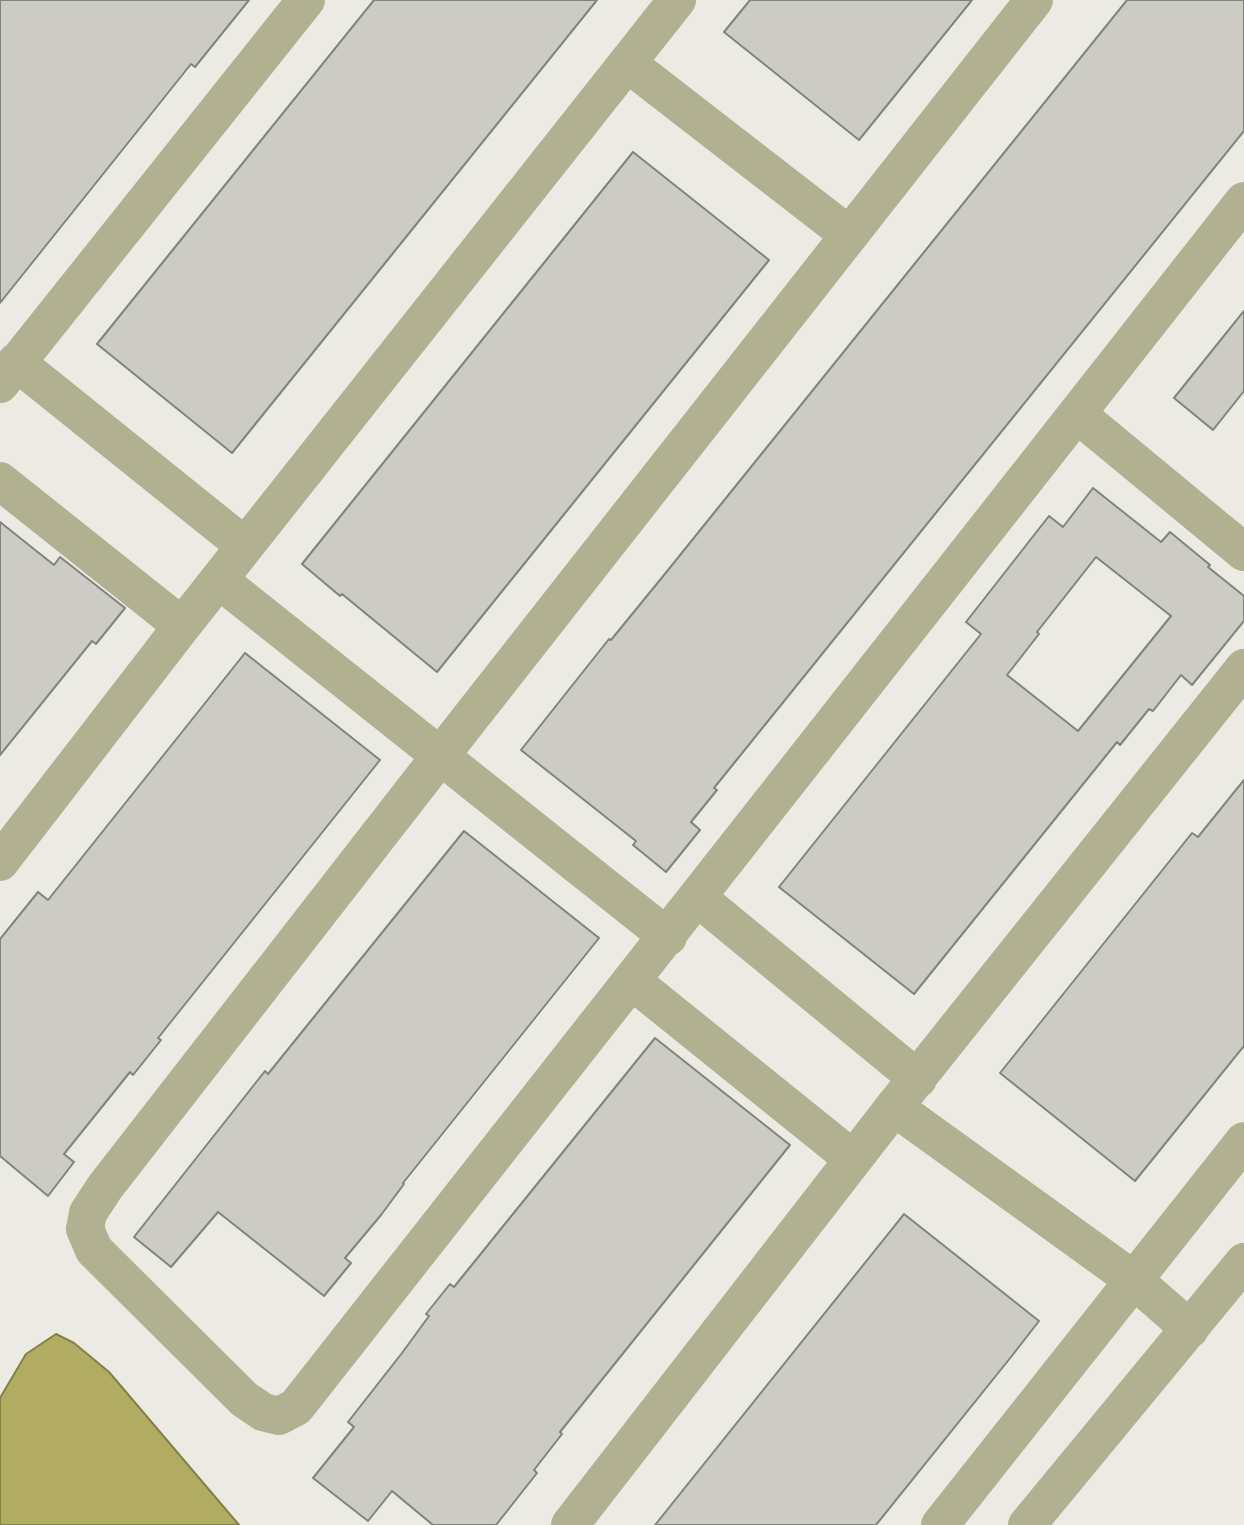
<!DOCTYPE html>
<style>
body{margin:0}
canvas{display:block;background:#ebebe4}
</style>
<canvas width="1244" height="1525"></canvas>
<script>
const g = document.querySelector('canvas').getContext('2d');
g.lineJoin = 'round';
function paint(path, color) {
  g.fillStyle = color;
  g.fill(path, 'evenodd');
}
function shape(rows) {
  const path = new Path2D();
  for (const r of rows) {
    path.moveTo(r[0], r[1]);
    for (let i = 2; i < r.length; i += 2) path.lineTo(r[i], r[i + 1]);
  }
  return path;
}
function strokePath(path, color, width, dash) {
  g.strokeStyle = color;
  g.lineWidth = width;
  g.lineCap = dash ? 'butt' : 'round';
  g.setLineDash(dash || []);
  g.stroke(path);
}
const water = shape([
 [56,1334,74,1343,109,1372,239,1525,0,1525,0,1398,26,1354,56,1334]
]);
paint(water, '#b1ac62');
strokePath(water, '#83804b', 2);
const building = shape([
 [0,0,249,0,195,67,191,64,0,303,0,0],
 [374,0,597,0,232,453,97,344,374,0],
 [750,0,972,0,859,140,724,32,750,0],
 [1127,0,1244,0,1244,131,714,788,717,790,691,822,700,830,666,872,633,845,636,841,521,750,609,639,611,640,664,575,1127,0],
 [633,152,769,260,437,672,342,594,340,596,302,564,633,152],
 [1244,311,1244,391,1213,430,1174,398,1244,311],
 [1093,488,1161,542,1170,532,1210,565,1208,567,1244,596,1244,621,1192,685,1181,675,1153,711,1149,709,1120,745,1117,742,914,994,779,887,981,634,966,622,1049,516,1063,527,1093,488],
 [1096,557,1171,616,1078,731,1007,675,1039,634,1037,632,1096,557],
 [0,522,54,565,60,557,125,608,96,644,92,641,0,755,0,522],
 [245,653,380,760,158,1038,161,1040,133,1075,130,1072,64,1154,74,1162,48,1196,0,1156,0,939,38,892,48,900,245,653],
 [1244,780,1244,1046,1135,1181,1000,1073,1192,833,1198,837,1244,780],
 [464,831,599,938,403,1183,404,1184,381,1215,345,1258,351,1263,324,1296,218,1212,171,1267,134,1237,265,1071,268,1074,464,831],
 [655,1038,790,1145,560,1432,562,1434,534,1470,537,1473,496,1525,433,1525,392,1491,368,1521,313,1478,354,1427,348,1422,402,1353,429,1316,426,1314,450,1284,454,1287,655,1038],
 [904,1214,1039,1321,1011,1357,876,1525,655,1525,904,1214]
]);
paint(building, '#cccbc5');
strokePath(building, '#83837d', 2);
strokePath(shape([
 [1034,0,441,755,105,1187,88,1213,85,1229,94,1250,244,1399,263,1412,279,1416,296,1407,1244,201],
 [627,63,849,235],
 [16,362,245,546],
 [0,384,306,0],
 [1077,414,1244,552],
 [0,481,182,626],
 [219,580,668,937],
 [0,862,182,626,677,0],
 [698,898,918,1079],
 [632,981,853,1159],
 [894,1107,1135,1281,1190,1329],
 [570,1525,894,1107,1244,668],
 [940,1525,1244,1141],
 [1027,1525,1244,1262]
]), '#b1b090', 38);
</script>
